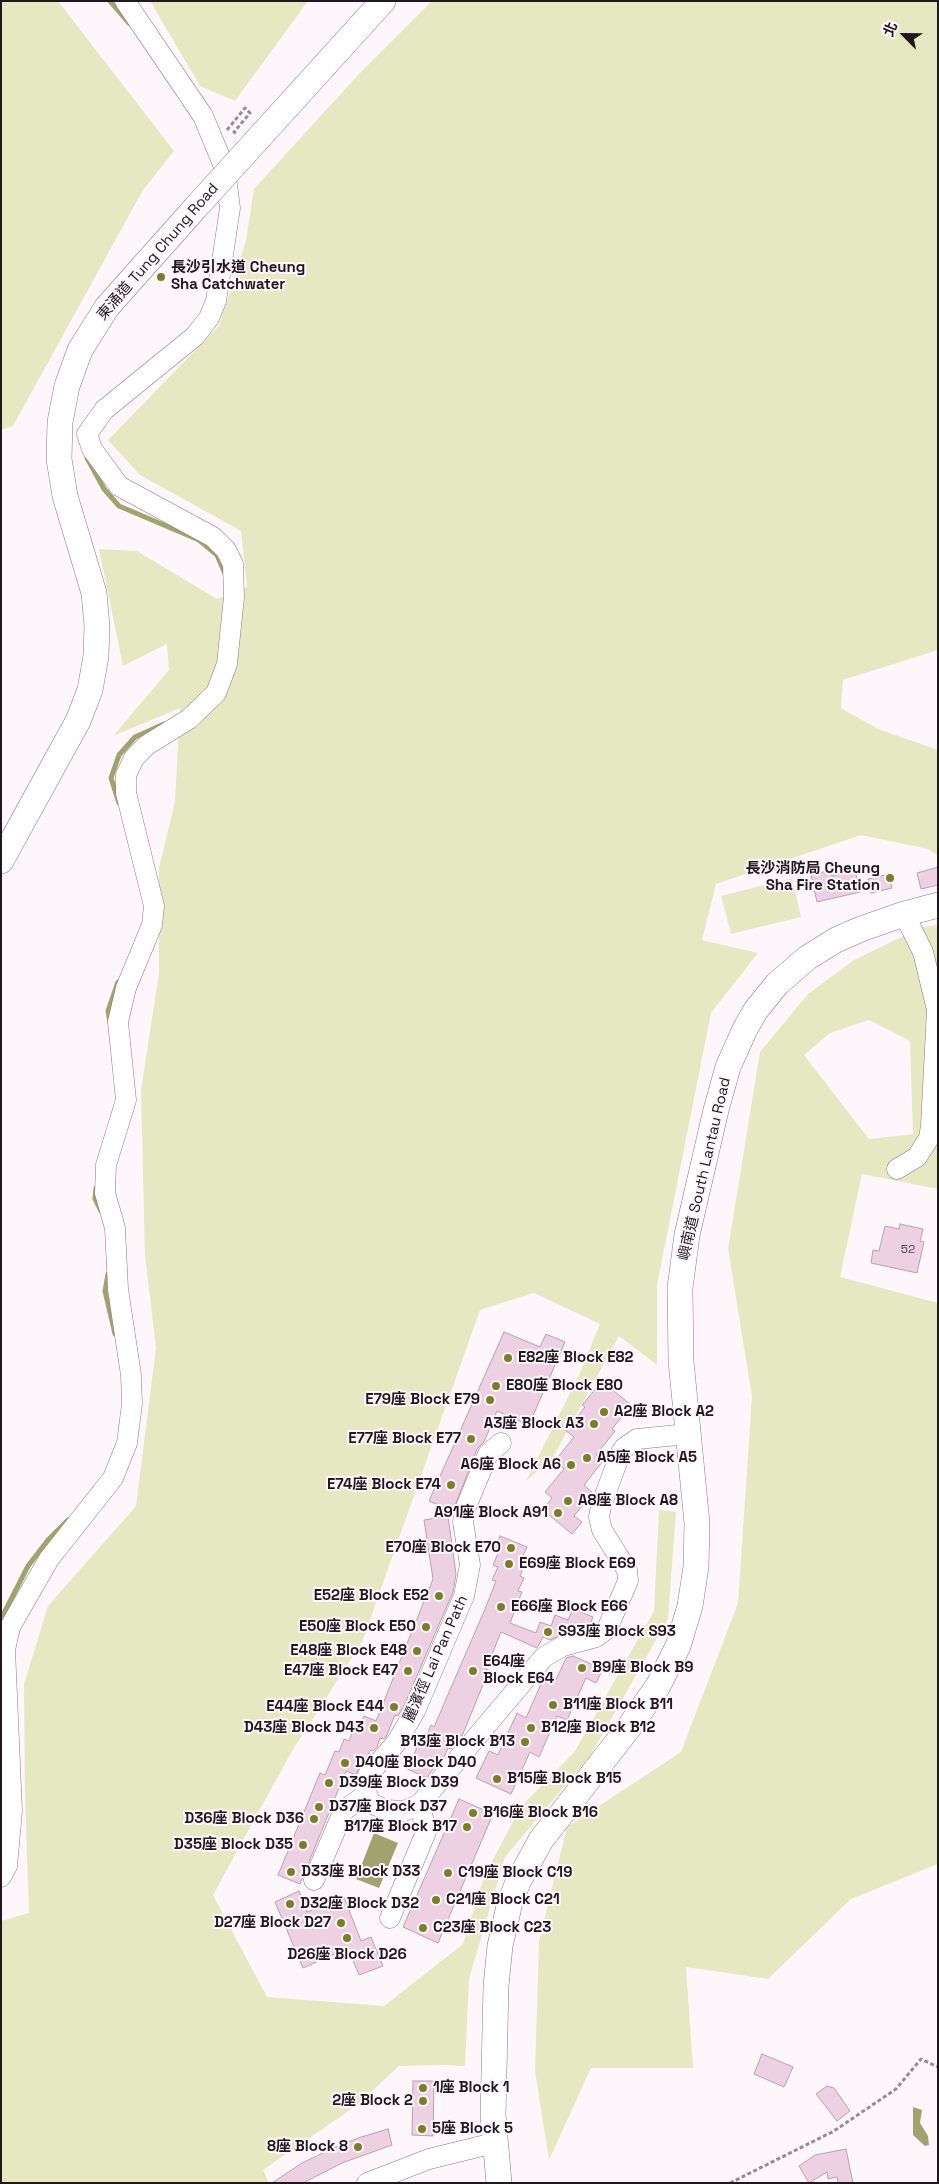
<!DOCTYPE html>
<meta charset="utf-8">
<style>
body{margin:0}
#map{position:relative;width:939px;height:2184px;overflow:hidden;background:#fdf7fb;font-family:"Space Grotesk","Noto Sans TC",sans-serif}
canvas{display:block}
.frame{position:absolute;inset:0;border:2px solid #21171e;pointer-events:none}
.north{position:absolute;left:879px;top:10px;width:50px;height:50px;-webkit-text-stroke:4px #fdf7fb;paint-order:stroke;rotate:293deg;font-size:14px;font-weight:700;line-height:20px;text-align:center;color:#21171e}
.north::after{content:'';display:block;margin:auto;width:18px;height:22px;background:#21171e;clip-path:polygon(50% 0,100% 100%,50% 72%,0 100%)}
</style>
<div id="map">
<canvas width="939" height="2184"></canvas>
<div class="frame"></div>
<div class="north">北</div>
</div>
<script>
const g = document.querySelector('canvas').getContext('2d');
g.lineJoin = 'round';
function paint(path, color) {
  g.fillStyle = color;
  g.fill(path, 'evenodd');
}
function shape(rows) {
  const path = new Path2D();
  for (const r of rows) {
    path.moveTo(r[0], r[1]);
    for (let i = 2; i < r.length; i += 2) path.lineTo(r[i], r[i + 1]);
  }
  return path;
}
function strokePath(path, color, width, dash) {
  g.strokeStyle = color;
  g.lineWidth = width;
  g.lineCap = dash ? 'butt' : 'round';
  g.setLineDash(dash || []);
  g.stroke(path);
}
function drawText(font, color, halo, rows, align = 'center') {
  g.font = font + ' "Space Grotesk","Noto Sans TC",sans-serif';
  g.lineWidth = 4;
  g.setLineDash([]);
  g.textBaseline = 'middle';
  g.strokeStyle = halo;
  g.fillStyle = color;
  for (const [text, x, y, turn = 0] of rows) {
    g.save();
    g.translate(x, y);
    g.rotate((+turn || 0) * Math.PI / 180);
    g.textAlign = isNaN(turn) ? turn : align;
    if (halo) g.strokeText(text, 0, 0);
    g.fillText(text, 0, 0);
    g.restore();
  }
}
paint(shape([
 [1,1,58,1,174,151,143,190,13,426,1,430],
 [150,1,308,1,235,101,200,86],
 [432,1,938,1,938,650,843,680,841,708,878,729,938,750,938,856,928,849,861,835,716,884,702,940,758,953,711,1013,657,1285,657,1365,619,1336,552,1459,526,1481,579,1375,600,1324,534,1293,480,1310,362,1642,292,1751,213,1895,267,1997,384,2006,463,1944,484,1877,520,1808,575,1751,654,1611,659,1510,676,1512,668,1619,590,1756,505,1857,469,1979,465,2066,444,2065,399,2066,357,2105,263,2170,269,2183,1,2183,1,1921,29,1913,25,1795,24,1684,48,1606,136,1506,156,1348,145,1255,141,1090,159,973,159,868,175,801,180,708,113,736,169,670,167,644,123,666,99,549,137,551,217,599,247,587,241,531,140,475,108,440,219,326,246,240,254,189,357,76],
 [792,878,801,917,731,934,721,896],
 [938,925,938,1189,862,1174,840,1277,938,1303,938,1864,851,1899,768,1979,686,1967,693,2068,591,2068,549,2160,535,2071,539,1941,567,1827,681,1752,738,1603,752,1396,728,1249,760,1052,808,994,854,960,922,927],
 [869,1020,910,1041,913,1134,869,1139,804,1055,830,1033]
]), '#e6e8c2');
paint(shape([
 [374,1833,398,1843,379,1888,356,1879],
 [913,2107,922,2110,920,2123,928,2136,929,2145,925,2146,913,2135]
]), '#a1a36f');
strokePath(shape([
 [110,1,129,23],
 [87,458,104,489,119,506,199,540,217,555,226,576],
 [119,803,111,778,119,755,135,737,164,724],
 [110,1022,108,1011,118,982],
 [96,1188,95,1199,101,1211],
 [108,1274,105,1291,115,1334],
 [1,1619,28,1566,48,1540,68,1520]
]), '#a1a36f', 5);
const building = shape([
 [938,867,938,885,921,889,917,873,938,867],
 [831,870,832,876,855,870,860,892,817,902,811,875,831,870],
 [889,874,892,888,871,893,868,879,889,874],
 [900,1224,923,1229,920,1241,924,1242,917,1273,871,1263,873,1250,879,1251,885,1226,899,1229,900,1224],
 [504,1332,540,1347,546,1334,565,1342,529,1425,497,1411,484,1442,477,1449,453,1511,429,1501,504,1332],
 [602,1381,631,1405,612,1429,615,1431,596,1455,603,1461,584,1485,593,1493,574,1516,582,1522,572,1534,543,1510,552,1498,545,1492,564,1469,555,1461,574,1437,566,1431,585,1407,582,1405,602,1381],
 [448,1516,456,1574,453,1592,404,1706,398,1716,395,1715,386,1737,383,1739,380,1738,377,1747,373,1751,371,1750,363,1762,361,1762,356,1775,346,1771,300,1884,278,1875,320,1773,325,1775,335,1751,339,1752,344,1739,349,1741,354,1728,358,1729,364,1716,376,1721,433,1579,424,1520,448,1516],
 [500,1536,527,1547,521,1560,525,1562,520,1576,524,1578,518,1591,522,1592,510,1623,536,1633,540,1622,551,1626,555,1615,568,1620,573,1609,593,1617,589,1627,586,1628,576,1623,572,1631,550,1640,543,1637,537,1648,501,1632,486,1669,489,1670,462,1736,457,1736,453,1747,451,1749,448,1748,444,1757,441,1760,439,1760,427,1778,405,1768,410,1755,413,1757,421,1737,425,1739,431,1725,434,1727,485,1609,496,1581,492,1580,498,1567,493,1565,499,1551,495,1550,500,1536],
 [573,1656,603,1669,596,1683,586,1678,567,1720,557,1716,539,1757,530,1752,511,1794,476,1778,489,1751,498,1755,517,1713,526,1718,544,1677,555,1682,566,1658,573,1656],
 [459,1799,493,1814,438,1943,403,1927,459,1799],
 [299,1891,307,1912,344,1897,361,1941,371,1937,383,1966,359,1975,348,1948,303,1968,275,1902,299,1891],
 [762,2054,793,2067,784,2087,754,2074,762,2054],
 [413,2081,434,2081,433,2136,412,2135,413,2081],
 [827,2086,834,2088,850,2111,837,2121,816,2094,827,2086],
 [388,2129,392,2145,342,2163,303,2183,272,2183,302,2163,331,2149,358,2138,388,2129],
 [846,2149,853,2183,838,2183,837,2177,828,2179,827,2172,809,2183,799,2166,815,2155,846,2149]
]);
paint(building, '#eed0e3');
strokePath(building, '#bb9eb1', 1);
const minor = shape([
 [897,1169,917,1157,929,1138,931,1126,937,1010,923,952,904,914],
 [501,1443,488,1454,465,1509,463,1522,470,1565,464,1596,415,1711,396,1743,368,1775,366,1782,365,1788,369,1800,373,1804,386,1810,404,1811,420,1804,544,1657,563,1646,596,1637,607,1629,628,1581,627,1570,602,1530,599,1517,601,1506,620,1454,624,1448,637,1439,688,1434],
 [1,1877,7,1866,12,1811,5,1650,10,1627,49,1559,113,1478,127,1443,132,1404,131,1375,118,1289,115,1228,105,1193,106,1165,126,1100,118,1022,126,988,152,925,154,906,126,793,126,775,134,758,147,745,189,719,216,693,227,664,234,597,233,564,226,550,213,537,119,486,92,449,87,434,104,410,195,336,209,318,216,301,230,208,225,169,203,116,125,1],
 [314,1880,344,1810,367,1794],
 [390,1918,426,1832,420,1804],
 [367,2183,429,2159,494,2143]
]);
const major = shape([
 [247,151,383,1],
 [1,861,78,721,90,690,96,656,97,626,94,593,65,496,59,459,60,422,67,386,80,350,107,307,197,206],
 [499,2183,493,2115,496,1986,500,1946,510,1902,518,1882,541,1840,630,1726,658,1686,678,1646,690,1606,696,1567,697,1523,681,1361,680,1288,687,1235,716,1110,728,1067,745,1029,756,1010,777,984,807,958,836,940,861,929,904,914,938,905]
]);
strokePath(minor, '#8e7385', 21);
strokePath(major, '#8e7385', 26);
strokePath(shape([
 [227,130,245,108,250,113,234,132,237,134],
 [730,2183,834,2131,896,2089,921,2059,938,2067]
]), '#958d93', 3, [4, 2.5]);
strokePath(minor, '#fff', 20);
strokePath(major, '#fff', 25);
const majorBridge = shape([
 [197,206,247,151]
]);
strokePath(majorBridge, '#8e7385', 26, []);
strokePath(majorBridge, '#fff', 25);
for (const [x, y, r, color] of [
 [161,277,5,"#7c7e27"],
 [890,878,5,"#7c7e27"],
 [508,1358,5,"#7c7e27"],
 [496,1386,5,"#7c7e27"],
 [490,1400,5,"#7c7e27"],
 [604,1412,5,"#7c7e27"],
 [594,1424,5,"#7c7e27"],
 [471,1439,5,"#7c7e27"],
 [587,1458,5,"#7c7e27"],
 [571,1465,5,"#7c7e27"],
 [451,1485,5,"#7c7e27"],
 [568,1501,5,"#7c7e27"],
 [558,1513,5,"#7c7e27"],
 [511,1548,5,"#7c7e27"],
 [509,1564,5,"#7c7e27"],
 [439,1596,5,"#7c7e27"],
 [501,1607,5,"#7c7e27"],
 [426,1627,5,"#7c7e27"],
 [548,1632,5,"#7c7e27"],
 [417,1651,5,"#7c7e27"],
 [582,1668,5,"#7c7e27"],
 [408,1671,5,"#7c7e27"],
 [473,1671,5,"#7c7e27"],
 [553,1705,5,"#7c7e27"],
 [394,1707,5,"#7c7e27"],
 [374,1728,5,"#7c7e27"],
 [531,1728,5,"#7c7e27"],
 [525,1742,5,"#7c7e27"],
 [345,1763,5,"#7c7e27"],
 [497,1779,5,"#7c7e27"],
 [329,1783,5,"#7c7e27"],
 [319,1807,5,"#7c7e27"],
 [473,1813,5,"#7c7e27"],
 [314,1819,5,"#7c7e27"],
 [467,1827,5,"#7c7e27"],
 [303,1845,5,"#7c7e27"],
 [291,1872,5,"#7c7e27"],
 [448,1873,5,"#7c7e27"],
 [436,1900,5,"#7c7e27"],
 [290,1904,5,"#7c7e27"],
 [341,1923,5,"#7c7e27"],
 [423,1928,5,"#7c7e27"],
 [347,1938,5,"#7c7e27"],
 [423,2088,5,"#7c7e27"],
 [423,2101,5,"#7c7e27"],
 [422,2129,5,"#7c7e27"],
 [358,2147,5,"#7c7e27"]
]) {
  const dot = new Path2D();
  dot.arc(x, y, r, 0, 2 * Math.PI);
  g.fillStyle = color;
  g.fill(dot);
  strokePath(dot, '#fdf7fb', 2);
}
drawText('12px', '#54454f', null, [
 ["52",908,1250]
]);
drawText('15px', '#21171e', '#fdf7fb', [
 ["東涌道 Tung Chung Road",158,252,-49],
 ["嶼南道 South Lantau Road",705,1169,-77],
 ["麗濱徑 Lai Pan Path",436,1659,-66]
]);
drawText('bold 15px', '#21171e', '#fdf7fb', [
 ["長沙引水道 Cheung",171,268],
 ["Sha Catchwater",171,285],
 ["長沙消防局 Cheung",880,869,"right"],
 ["Sha Fire Station",880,886,"right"],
 ["E82座 Block E82",518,1358],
 ["E80座 Block E80",506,1386],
 ["E79座 Block E79",480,1400,"right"],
 ["A2座 Block A2",614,1412],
 ["A3座 Block A3",584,1424,"right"],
 ["E77座 Block E77",461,1439,"right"],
 ["A5座 Block A5",597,1458],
 ["A6座 Block A6",561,1465,"right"],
 ["E74座 Block E74",441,1485,"right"],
 ["A8座 Block A8",578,1501],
 ["A91座 Block A91",548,1513,"right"],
 ["E70座 Block E70",501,1548,"right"],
 ["E69座 Block E69",519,1564],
 ["E52座 Block E52",429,1596,"right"],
 ["E66座 Block E66",511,1607],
 ["E50座 Block E50",416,1627,"right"],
 ["S93座 Block S93",558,1632],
 ["E48座 Block E48",407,1651,"right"],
 ["E64座",483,1662],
 ["Block E64",483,1679],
 ["B9座 Block B9",592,1668],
 ["E47座 Block E47",398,1671,"right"],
 ["B11座 Block B11",563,1705],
 ["E44座 Block E44",384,1707,"right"],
 ["D43座 Block D43",364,1728,"right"],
 ["B12座 Block B12",541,1728],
 ["B13座 Block B13",515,1742,"right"],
 ["D40座 Block D40",355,1763],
 ["B15座 Block B15",507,1779],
 ["D39座 Block D39",339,1783],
 ["D37座 Block D37",329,1807],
 ["B16座 Block B16",483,1813],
 ["D36座 Block D36",304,1819,"right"],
 ["B17座 Block B17",457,1827,"right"],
 ["D35座 Block D35",293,1845,"right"],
 ["D33座 Block D33",301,1872],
 ["C19座 Block C19",458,1873],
 ["C21座 Block C21",446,1900],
 ["D32座 Block D32",300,1904],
 ["D27座 Block D27",331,1923,"right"],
 ["C23座 Block C23",433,1928],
 ["D26座 Block D26",347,1955,"center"],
 ["1座 Block 1",433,2088],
 ["2座 Block 2",413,2101,"right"],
 ["5座 Block 5",432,2129],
 ["8座 Block 8",348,2147,"right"]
], 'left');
</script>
